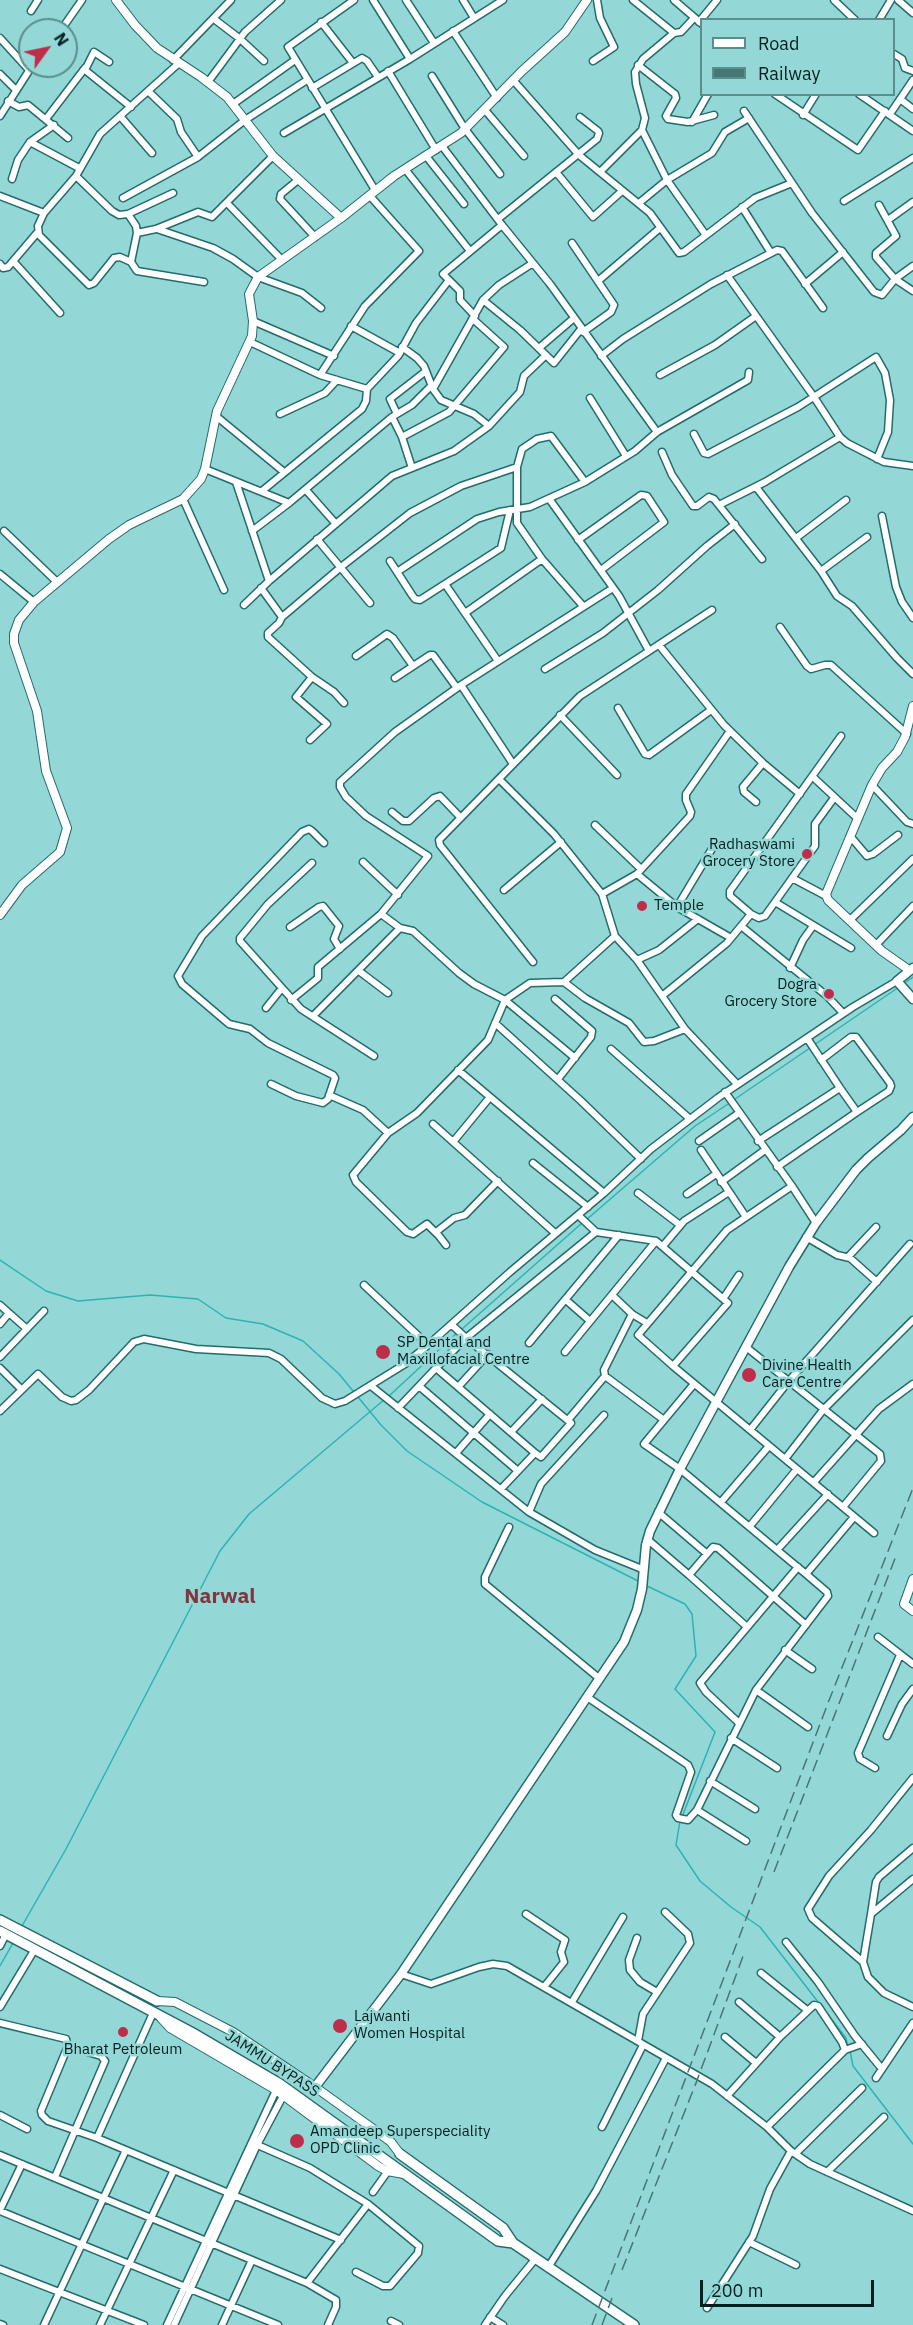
<!DOCTYPE html>
<style>
body{margin:0}
#map{position:relative;width:913px;height:2325px;overflow:hidden;background:#93d8d7;font-family:"IBM Plex Sans",sans-serif}
canvas{display:block}
.legend{position:absolute;left:700px;top:18px;width:195px;height:78px;box-sizing:border-box;background:#93d8d7;border:2px solid #598e8d;margin:0;padding:8px 10px;list-style:none;font-size:18px;color:#021e1f}
.legend li{display:flex;align-items:center;gap:12px;height:30px}
.legend b{width:30px;border:2px solid #598e8d}
.north{position:absolute;left:18px;top:18px;width:60px;height:60px;box-sizing:border-box;background:#93d8d7;border:2px solid #598e8d;border-radius:50%;rotate:57deg;font-size:16px;font-weight:700;line-height:24px;text-align:center;color:#021e1f}
.north::after{content:'';display:block;margin:auto;width:21px;height:27px;background:#be2d49;clip-path:polygon(50% 0,100% 100%,50% 72%,0 100%)}
.scale{position:absolute;left:700px;top:2280px;width:174px;height:27px;box-sizing:border-box;border:3px solid #021e1f;border-top:0;padding-left:8px;font-size:18px;line-height:21px;white-space:nowrap;color:#021e1f;-webkit-text-stroke:4px #93d8d7;paint-order:stroke}
</style>
<div id="map">
<canvas width="913" height="2325"></canvas>
<ul class="legend">
<li><b style="height:8px;background:#fff"></b>Road</li>
<li><b style="height:8px;background:#477676"></b>Railway</li>
</ul>
<div class="north">N</div>
<div class="scale">200 m</div>
</div>
<script>
const g = document.querySelector('canvas').getContext('2d');
g.lineJoin = 'round';
function shape(rows) {
  const path = new Path2D();
  for (const r of rows) {
    path.moveTo(r[0], r[1]);
    for (let i = 2; i < r.length; i += 2) path.lineTo(r[i], r[i + 1]);
  }
  return path;
}
function strokePath(path, color, width, dash) {
  g.strokeStyle = color;
  g.lineWidth = width;
  g.lineCap = dash ? 'butt' : 'round';
  g.setLineDash(dash || []);
  g.stroke(path);
}
function drawText(font, color, halo, rows, align = 'center') {
  g.font = font + ' "IBM Plex Sans",sans-serif';
  g.lineWidth = 5;
  g.setLineDash([]);
  g.textBaseline = 'middle';
  g.strokeStyle = halo;
  g.fillStyle = color;
  for (const [text, x, y, turn = 0] of rows) {
    g.save();
    g.translate(x, y);
    g.rotate((+turn || 0) * Math.PI / 180);
    g.textAlign = isNaN(turn) ? turn : align;
    if (halo) g.strokeText(text, 0, 0);
    g.fillText(text, 0, 0);
    g.restore();
  }
}
strokePath(shape([
 [903,984,913,977],
 [814,1045,899,987],
 [735,1099,810,1048],
 [586,1220,695,1126,731,1102],
 [0,1260,46,1291,78,1301,150,1295,198,1299,226,1318,263,1324,303,1341,339,1374,353,1391],
 [462,1329,582,1223],
 [389,1396,458,1332],
 [358,1397,381,1425,407,1451,482,1502,640,1582],
 [647,1586,685,1604,692,1614,696,1656,675,1689,715,1732,682,1817],
 [680,1821,676,1845,700,1881,731,1907,760,1927,846,2038,848,2047],
 [22,1926,66,1849,220,1551,249,1514,385,1399],
 [0,1966,13,1943],
 [850,2051,853,2066,913,2144]
]), '#2db3b3', 1.5);
const minor = shape([
 [354,0,288,47,375,190],
 [373,0,410,59],
 [406,0,434,43],
 [463,0,474,18],
 [633,0,674,33,681,32,694,18],
 [674,0,702,24],
 [834,0,855,20],
 [898,0,913,13],
 [31,11,38,0],
 [214,19,239,38,264,61],
 [879,20,891,0],
 [321,22,353,63],
 [699,22,717,0],
 [61,30,82,0],
 [453,31,497,98],
 [674,33,643,59,635,72,636,84,645,118,642,130,667,180,705,234],
 [0,38,29,70],
 [894,54,902,59,905,68,913,71],
 [173,60,231,0],
 [593,61,614,47,600,18,597,0],
 [109,62,94,52,85,70,131,107],
 [638,65,675,94,676,98,666,116,668,119,688,122,714,115],
 [388,71,436,150],
 [0,74,15,89],
 [432,76,465,129,500,174],
 [513,80,579,155,650,213,679,253,684,252,755,198,792,183],
 [208,82,245,32,281,0],
 [312,88,362,58,367,61,378,77],
 [148,91,177,119,181,132,198,157],
 [775,94,858,150,885,111],
 [859,94,913,131],
 [900,99,913,109],
 [8,101,19,107,28,105,68,138],
 [233,104,295,60],
 [485,110,524,156],
 [744,111,812,213,874,292,882,295,895,279,913,266],
 [890,114,913,80],
 [803,115,816,94],
 [0,116,32,66],
 [120,116,152,153],
 [46,119,85,68],
 [692,122,708,94],
 [284,133,410,59,503,0],
 [30,142,79,168],
 [442,146,502,225,550,284,657,432],
 [426,156,464,204],
 [405,169,470,251],
 [556,172,593,217,622,191],
 [600,172,642,130],
 [76,176,112,211,119,215,128,214,136,226,137,233],
 [12,179,18,160,30,142,54,125],
 [298,180,281,194,280,199,315,237],
 [0,196,44,213],
 [123,198,198,157,245,120,307,80],
 [844,201,913,158],
 [227,203,282,260],
 [639,203,667,180,712,153,725,132,749,118],
 [879,205,896,236,876,253,876,257,895,279,913,291],
 [742,207,771,253],
 [128,214,173,193],
 [498,219,597,139,599,133,598,131,580,117],
 [888,220,913,202],
 [157,229,213,248,233,259,258,277,302,293,321,308],
 [572,243,614,305,611,312,583,332],
 [13,261,60,313],
 [131,262,120,257,114,258,94,283,89,285,39,235,38,226,44,213,76,176,100,134,178,64],
 [0,264,3,268,8,267,37,233],
 [727,275,814,397,840,437,847,443,884,462,913,466],
 [449,280,460,291,460,300,475,316],
 [598,281,660,228],
 [204,282,137,271,131,262,137,233,156,229,198,212,212,217,273,156],
 [805,284,843,252],
 [483,300,520,330,554,363,581,329],
 [253,321,334,356],
 [351,326,400,353],
 [250,342,320,375,367,389],
 [402,347,417,358,424,366,433,389,441,400,474,414,489,426,520,392,524,376,546,355],
 [539,348,574,318],
 [601,356,623,339,711,284,777,250,782,251,823,308],
 [320,375,365,306,419,251,370,196],
 [660,375,715,345,756,316],
 [433,389,483,300,499,285,533,263],
 [590,398,626,456],
 [280,414,325,393,337,380],
 [397,414,390,399,426,371],
 [216,416,284,472],
 [392,417,402,437,412,468],
 [694,434,704,453,708,454,798,407,876,357,885,373,890,400,888,432,877,459],
 [402,437,449,412,504,347,473,319],
 [662,452,672,475,693,506,697,506,709,497,714,499,762,559],
 [205,469,289,503,392,417,412,405,431,386],
 [236,482,269,581],
 [756,487,821,571,837,596,852,606,897,658,913,674],
 [306,490,336,524],
 [262,491,362,409,366,401,367,389,398,356,416,323,449,280,443,274,502,225],
 [183,499,224,590],
 [550,500,619,596,649,651],
 [719,505,765,482,840,437],
 [882,516,896,587,902,602,913,618],
 [4,531,57,582],
 [252,531,289,503],
 [796,538,846,500],
 [317,539,370,603],
 [578,540,641,495,647,496,664,522,601,570],
 [390,561,412,595,415,599,420,600,501,548,510,510],
 [821,571,867,537],
 [397,572,477,519,499,512,530,507,585,482,635,451,657,432,748,380,749,372],
 [0,574,34,602],
 [445,584,498,661],
 [261,588,282,617,279,623,268,633,268,637,312,677,334,692,344,703],
 [244,605,269,581,392,476,454,451,489,426],
 [583,606,542,559,517,523,517,467,522,449,537,439,551,436,585,482],
 [465,613,542,559],
 [282,617,341,567,410,513,461,486,517,467],
 [780,627,807,666,811,669,825,665,831,665,907,734],
 [659,645,724,725,763,763,800,794],
 [356,656,387,634,393,638,413,666],
 [545,669,603,633,658,590,707,546,735,524],
 [395,678,430,655,433,655,457,688],
 [618,708,645,754,649,755,711,710],
 [560,715,617,775],
 [310,740,327,724,296,697,312,677],
 [513,764,461,685,613,588],
 [813,777,857,818],
 [499,779,554,834,602,894,615,936,637,960,685,1029,737,1084],
 [872,785,907,822,913,824],
 [756,802,744,792,743,787,763,763],
 [392,812,403,821,409,821,434,798,440,796,460,817],
 [595,825,641,869],
 [850,836,867,856,873,854,898,835],
 [716,842,677,907,731,938],
 [363,862,398,895],
 [637,874,677,907],
 [792,878,826,896],
 [504,890,561,842],
 [602,894,637,874,690,816,691,812,686,800,686,794,730,731],
 [775,902,851,948],
 [381,914,400,928,413,931,459,973,474,984,505,1000,575,1058],
 [751,914,730,896,730,891,841,736],
 [850,920,913,859],
 [741,926,827,996,843,1013],
 [290,927,319,907,323,906,339,926,334,939,340,949],
 [876,945,913,906],
 [637,960,659,950,698,919],
 [533,962,440,845,439,840,580,696,712,610],
 [790,968,803,940,813,926],
 [359,971,388,993],
 [564,982,615,936],
 [282,988,240,941,240,938,268,904,312,863],
 [662,996,727,943,751,914,759,918,765,916,815,846,815,824,834,798],
 [555,999,592,1031,591,1037,558,1079],
 [291,1000,318,978,318,967,381,914,428,856,366,816,346,797,340,787,340,782,395,732,461,685],
 [266,1008,282,988,301,1009,374,1056],
 [313,1016,400,928],
 [495,1023,580,1100,641,1159],
 [611,1049,690,1119],
 [821,1060,851,1037,856,1037,890,1083,891,1086,889,1091,857,1112],
 [458,1070,604,1193],
 [271,1084,296,1096,323,1103,328,1099,335,1078,333,1075,268,1043,250,1029,229,1024,182,984,178,976,202,936,302,832,309,829,312,831,324,843],
 [725,1092,792,1186,816,1223],
 [329,1095,363,1110,388,1133],
 [433,1124,555,1233],
 [699,1141,739,1113],
 [758,1141,840,1088,807,1038],
 [453,1142,490,1097],
 [701,1150,746,1217],
 [533,1163,588,1207],
 [777,1167,857,1112,840,1088],
 [721,1182,765,1150],
 [638,1193,680,1225],
 [687,1194,716,1174],
 [578,1215,596,1232,656,1241,728,1303,673,1366,785,1459,823,1410,913,1320],
 [437,1234,427,1224,413,1234,407,1232,356,1182,353,1175,388,1133,417,1113,488,1040,505,1000,530,983,564,982,585,998,629,1023,644,1042,654,1041,685,1029],
 [806,1237,837,1255,850,1258,877,1282],
 [446,1245,436,1232,454,1218,465,1215,498,1181],
 [663,1246,684,1221,729,1192],
 [848,1257,876,1227],
 [364,1285,428,1345],
 [612,1295,632,1314,647,1323],
 [722,1297,725,1296,739,1275],
 [566,1300,590,1321],
 [0,1305,27,1329],
 [0,1324,9,1313],
 [452,1325,466,1338,596,1232],
 [529,1343,619,1235],
 [746,1347,880,1454,881,1461,843,1507],
 [565,1352,656,1241],
 [0,1357,44,1311],
 [673,1366,638,1335,727,1230,792,1186],
 [0,1368,21,1389],
 [436,1368,419,1386,518,1471],
 [605,1376,604,1370,632,1314],
 [694,1384,644,1444,680,1469,777,1550],
 [371,1386,529,1512,595,1550,642,1569],
 [459,1386,488,1354],
 [398,1408,419,1386],
 [0,1411,38,1374,62,1397,71,1401,76,1400,89,1390,134,1342,144,1339,196,1349,269,1353,281,1359,322,1398,335,1404,345,1401,405,1364,428,1345,510,1272,604,1193,651,1149,719,1097,853,1007,897,981],
 [568,1420,605,1376,664,1420],
 [750,1430,788,1382,910,1244],
 [511,1432,542,1399],
 [456,1453,490,1414],
 [785,1459,874,1533],
 [814,1482,879,1409,913,1384],
 [501,1489,535,1453,436,1368,466,1338,571,1423,541,1457,535,1453],
 [828,1494,777,1550,806,1574,854,1517],
 [721,1502,769,1446],
 [529,1512,541,1484,604,1415],
 [658,1512,706,1553],
 [750,1526,797,1469],
 [509,1527,485,1577,485,1584,600,1679],
 [647,1539,689,1575],
 [806,1574,827,1592,828,1596,756,1690,808,1727],
 [746,1626,689,1575,713,1547,718,1548,806,1625],
 [878,1637,913,1664],
 [785,1650,812,1669],
 [587,1697,688,1765,691,1772,676,1815,678,1818,688,1820,697,1810,756,1690],
 [739,1723,706,1692,700,1683,798,1567],
 [887,1736,902,1704,913,1689],
 [731,1738,777,1768],
 [875,1768,860,1759,858,1753,900,1655],
 [913,1778,871,1830,829,1876,808,1909,812,1918,863,1962,868,1977,884,1993,913,2007],
 [710,1781,755,1809],
 [697,1810,746,1841],
 [526,1914,565,1940,561,1952,564,1962,544,1987],
 [871,1914,876,1882,879,1877,913,1848],
 [637,1938,629,1960,630,1970,640,1982,657,1992],
 [786,1942,818,1982,855,2036,882,2069],
 [0,1946,6,1934],
 [863,1962,871,1914,913,1879],
 [761,1973,807,2010],
 [401,1974,431,1984,479,1967,493,1964,507,1966,712,2084,767,2127,791,2151,810,2164,913,2211],
 [572,2002,623,1917],
 [739,2002,780,2037],
 [0,2007,35,1949],
 [153,2013,97,2138,341,2240],
 [0,2023,66,2039,68,2046,41,2111,42,2115,48,2121,97,2138],
 [725,2037,756,2063],
 [638,2041,643,2014,690,1943,688,1934,665,1912],
 [876,2078,913,2023],
 [727,2096,780,2037,814,2005,818,2006,842,2042,845,2050],
 [0,2115,27,2129],
 [602,2127,643,2045],
 [767,2127,845,2050,862,2044],
 [253,2143,310,2168,368,2204,419,2246,418,2253,390,2286,383,2286,356,2272],
 [796,2153,862,2088],
 [0,2155,307,2283],
 [827,2172,884,2117],
 [55,2177,105,2061,101,2056,68,2046],
 [373,2192,388,2171],
 [0,2210,22,2164],
 [0,2211,278,2325],
 [749,2242,796,2265],
 [549,2266,596,2191,666,2058],
 [0,2269,144,2325],
 [707,2308,753,2236,770,2189,791,2151],
 [490,2317,503,2325],
 [391,2321,399,2325],
 [0,2324,3,2325],
 [44,2325,126,2150],
 [100,2325,174,2170],
 [167,2325,278,2086],
 [174,2325,257,2145,283,2096],
 [222,2325,252,2260],
 [328,2325,336,2307,336,2300,307,2283,368,2204],
 [485,2325,505,2296,536,2258]
]);
const tertiary = shape([
 [116,0,135,25,157,48,201,77,227,97,273,156,341,218],
 [0,915,22,885,60,852,67,828,46,771,37,711,14,643,14,634,19,620,34,602,109,539,129,525,183,499,201,479,205,469,217,411,252,336,253,321,249,294,258,277,341,218,394,176,461,133,522,71,565,32,587,0],
 [909,970,882,951,828,900,826,894,872,785,882,768,897,752,905,737,913,706],
 [913,1579,904,1604,913,1611],
 [157,2001,175,2002,233,2032,315,2087,372,2128,391,2142,400,2154],
 [161,2018,170,2028,276,2090,378,2166,387,2171,404,2174]
]);
const secondary = shape([
 [913,968,897,981,913,999],
 [315,2087,401,1974,624,1642,637,1610,642,1589,646,1545,650,1531,680,1469,789,1267,816,1223,856,1170,868,1158,901,1130,913,1117]
]);
const trunk = shape([
 [0,1920,157,2001],
 [0,1931,191,2032,280,2084,498,2241,513,2243],
 [400,2154,503,2228,513,2243,634,2325]
]);
strokePath(minor, '#246b6b', 9);
strokePath(tertiary, '#246b6b', 10);
strokePath(secondary, '#246b6b', 11);
strokePath(trunk, '#246b6b', 12);
strokePath(minor, '#fff', 6);
strokePath(tertiary, '#fff', 8);
strokePath(secondary, '#fff', 8);
strokePath(trunk, '#fff', 9);
strokePath(shape([
 [774,1872,896,1556],
 [622,2270,696,2083,745,1951],
 [592,2325,828,1703,913,1488],
 [602,2325,612,2298]
]), '#477676', 1.5, [12, 6]);
for (const [x, y, r, color] of [
 [807,854,6,"#be2d49"],
 [642,906,6,"#be2d49"],
 [829,994,6,"#be2d49"],
 [383,1352,8,"#be2d49"],
 [749,1375,8,"#be2d49"],
 [340,2026,8,"#be2d49"],
 [123,2032,6,"#be2d49"],
 [297,2141,8,"#be2d49"]
]) {
  const dot = new Path2D();
  dot.arc(x, y, r, 0, 2 * Math.PI);
  g.fillStyle = color;
  g.fill(dot);
  strokePath(dot, '#93d8d7', 2);
}
drawText('15px', '#021e1f', '#93d8d7', [
 ["Radhaswami",795,845,"right"],
 ["Grocery Store",795,862,"right"],
 ["Temple",654,906],
 ["Dogra",817,985,"right"],
 ["Grocery Store",817,1002,"right"],
 ["SP Dental and",397,1343],
 ["Maxillofacial Centre",397,1360],
 ["Divine Health",762,1366],
 ["Care Centre",762,1383],
 ["Lajwanti",354,2017],
 ["Women Hospital",354,2034],
 ["Bharat Petroleum",123,2050,"center"],
 ["Amandeep Superspeciality",310,2132],
 ["OPD Clinic",310,2149]
], 'left');
drawText('15px', '#021e1f', '#93d8d7', [
 ["JAMMU BYPASS",272,2064,33]
]);
drawText('bold 21px', '#7f373f', '#93d8d7', [
 ["Narwal",220,1597]
]);
</script>
